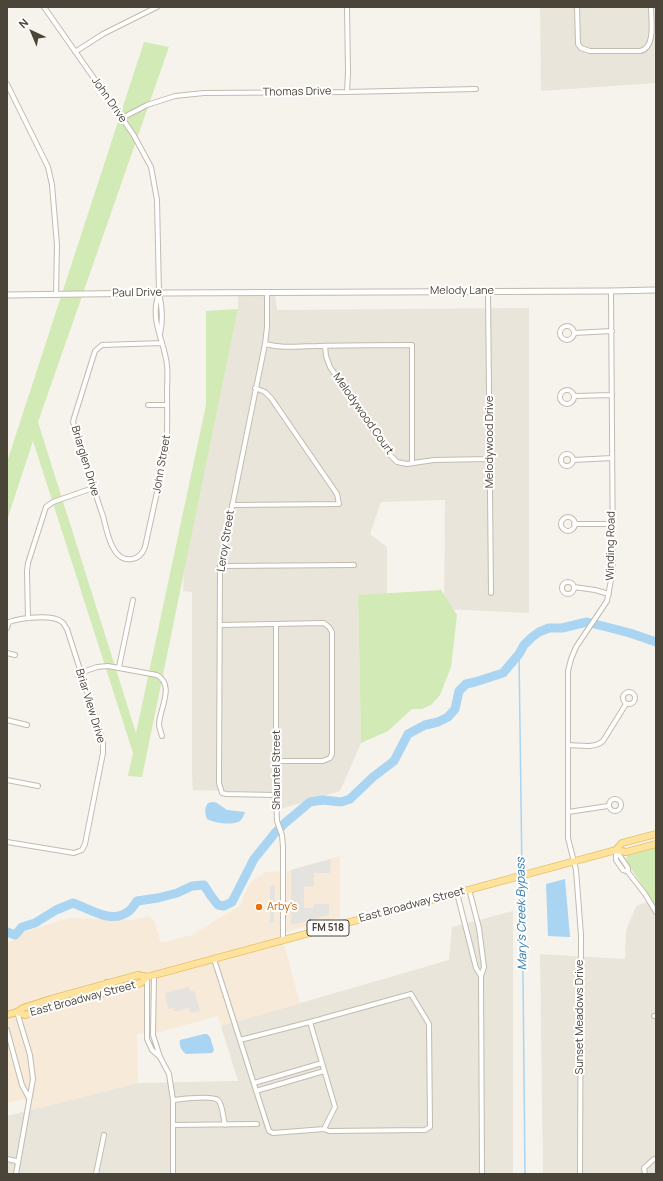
<!DOCTYPE html>
<style>
body{margin:0}
#map{position:relative;width:663px;height:1181px;overflow:hidden;background:#f6f3ec;font-family:Manrope,sans-serif}
canvas{display:block}
.frame{position:absolute;inset:0;border:8px solid #4b4439;pointer-events:none}
.north{position:absolute;left:12px;top:12px;width:40px;height:40px;-webkit-text-stroke:3px #fff;paint-order:stroke;rotate:316deg;font-size:11px;font-weight:700;line-height:16px;text-align:center;color:#4b4439}
.north::after{content:'';display:block;margin:auto;width:14px;height:18px;background:#4b4439;clip-path:polygon(50% 0,100% 100%,50% 72%,0 100%)}
</style>
<div id="map">
<canvas width="663" height="1181"></canvas>
<div class="frame"></div>
<div class="north">N</div>
</div>
<script>
const ctx = document.querySelector('canvas').getContext('2d');
ctx.lineJoin = 'round';
function fillPath(path, color) { ctx.fillStyle = color; ctx.fill(path, 'evenodd'); }
function strokePath(path, color, width, dash) { ctx.strokeStyle = color; ctx.lineWidth = width; ctx.lineCap = dash ? 'butt' : 'round'; ctx.setLineDash(dash || []); ctx.stroke(path); }
function drawText(font, color, halo, rows, align = 'center') {
  ctx.font = font + ' Manrope,sans-serif'; ctx.lineWidth = 4; ctx.setLineDash([]); ctx.textBaseline = 'middle'; ctx.strokeStyle = halo; ctx.fillStyle = color; for (const [text, x, y, turn = 0] of rows) {
    ctx.save(); ctx.translate(x, y); ctx.rotate((+turn || 0) * Math.PI / 180); ctx.textAlign = isNaN(turn) ? turn : align; if (halo) ctx.strokeText(text, 0, 0); ctx.fillText(text, 0, 0); ctx.restore();
  }
}
const residential = new Path2D(`
 M 540,7 L 656,7 L 656,83 L 541,91 Z
 M 275,295 L 277,310 L 529,308 L 529,613 L 444,609 L 445,500 L 381,502 L 370,534 L 387,547 L 387,594 L 358,596 L 361,743 L 340,791 L 284,808 L 273,808 L 270,792 L 193,790 L 192,777 L 192,592 L 183,591 L 184,571 L 238,309 L 238,296 Z
 M 653,900 L 656,906 L 656,1174 L 543,1174 L 540,954 L 625,959 L 626,931 L 636,906 Z
 M 513,911 L 513,1174 L 7,1174 L 7,1116 L 138,1083 L 238,1081 L 221,1026 L 449,960 L 452,927 Z`);
const commercial = new Path2D(`
 M 340,856 L 340,917 L 281,933 L 300,1003 L 221,1026 L 218,1016 L 156,1033 L 137,1034 L 138,1083 L 32,1110 L 23,1099 L 7,1103 L 7,942 L 14,940 L 24,932 L 69,918 L 134,920 L 148,916 L 154,920 L 161,943 L 192,935 L 241,905 L 244,894 L 251,882 L 265,872 L 287,871 Z`);
const green = new Path2D(`
 M 144,42 L 169,47 L 38,422 L 136,733 L 206,405 L 206,311 L 238,309 L 142,777 L 128,776 L 133,753 L 33,441 L 7,520 L 7,462 Z
 M 441,590 L 457,615 L 451,667 L 440,695 L 431,705 L 422,709 L 412,709 L 388,731 L 361,743 L 358,595 Z
 M 656,847 L 656,906 L 626,861 L 627,855 Z`);
const parking = new Path2D(`
 M 331,859 L 330,873 L 314,873 L 314,886 L 304,887 L 304,908 L 314,908 L 314,904 L 329,904 L 329,915 L 291,925 L 291,870 Z
 M 273,885 L 275,886 L 274,922 L 270,923 L 270,887 Z
 M 189,987 L 190,991 L 194,991 L 200,1011 L 191,1013 L 189,1008 L 178,1011 L 174,1011 L 173,1008 L 168,1009 L 165,993 Z`);
const water = new Path2D(`
 M 213,802 L 217,803 L 227,810 L 245,812 C 244,815 242,819 240,821 C 231,826 215,823 207,819 C 205,813 204,808 208,803 Z
 M 565,879 L 570,937 L 548,936 L 546,884 Z
 M 204,1034 L 207,1034 L 210,1037 L 214,1050 L 212,1053 L 186,1054 C 181,1050 179,1046 180,1040 Z`);
const stream = new Path2D(`
 M 519,654 L 522,874
 M 522,878 L 525,1174`);
const river = new Path2D(`
 M 7,932 L 15,935 L 22,927 L 35,923 L 56,910 L 73,903 C 90,909 112,925 129,911 C 132,909 135,904 137,901 L 158,898 L 177,893 L 192,886 L 204,885 L 211,896 L 218,905 L 224,906 L 232,902 L 254,859 L 275,833 L 285,823 L 310,802 L 323,800 L 341,802 L 350,799 L 373,777 L 394,761 L 408,734 L 425,725 L 438,722 L 448,717 L 455,709 L 459,691 L 466,684 L 475,682 L 503,673 L 519,654 L 524,645 L 531,638 L 539,632 L 549,628 L 562,628 L 587,622 L 630,633 L 656,642`);
const minor = new Path2D(`
 M 44,7 L 133,134 L 151,167 L 157,200 L 159,293 C 162,306 163,321 160,334
 M 347,7 L 348,72 L 347,92
 M 577,7 L 578,44 L 581,48 L 590,51 L 640,51 C 656,48 651,20 651,7
 M 75,52 L 103,34 L 157,7
 M 7,84 L 48,167 L 52,185 L 57,245 L 56,295
 M 122,118 L 147,105 L 175,96 L 204,93 L 347,92 L 476,89
 M 488,291 L 491,593
 M 267,292 L 267,327 L 265,344 L 220,566 L 219,783 L 222,793 L 226,794 L 276,795
 M 159,293 C 149,320 164,339 167,365 C 168,374 167,383 167,392 C 167,412 168,431 166,451 L 145,547 C 140,561 124,564 115,551 C 108,541 106,527 103,516 C 92,485 83,454 73,422 L 74,418 L 95,351 L 102,345 L 162,343
 M560 333a7 7 0 1 1 14 0a7 7 0 1 1-14 0Z
 M 574,333 L 612,331
 M 265,344 C 285,349 297,346 317,346 C 348,345 380,345 412,345 L 412,463
 M 325,346 L 326,356 L 330,367 L 391,456 L 397,462 L 407,464 L 434,460 L 490,459
 M560 397a7 7 0 1 1 14 0a7 7 0 1 1-14 0Z
 M 574,396 L 612,395
 M 148,405 L 167,405
 M561 460a6 6 0 1 1 12 0a6 6 0 1 1-12 0Z
 M 573,460 L 612,458
 M 232,505 L 339,504 L 337,494 L 271,398 L 265,392 L 255,388
 M561 524a7 7 0 1 1 14 0a7 7 0 1 1-14 0Z
 M 574,524 L 612,524
 M 220,566 L 354,565
 M562 588a6 6 0 1 1 12 0a6 6 0 1 1-12 0Z
 M 574,587 L 595,590 L 609,594
 M 28,618 L 27,571 L 28,563 L 46,507 L 53,502 L 93,488
 M 276,624 L 276,795 L 277,821 L 282,835 L 283,847 L 283,940
 M 221,625 L 324,623 L 329,627 L 332,632 L 332,754 L 330,758 L 323,761 L 276,761
 M 7,628 L 9,622 C 20,618 52,614 62,622 C 64,623 65,627 67,629 L 101,735 L 103,744 L 103,753 L 85,844 L 82,850 L 74,853 L 7,842
 M 7,653 L 15,655
 M 119,667 L 133,600
 M 80,673 L 97,667 L 108,666 L 157,675 C 175,685 160,708 159,724 C 159,728 161,732 162,736
 M623 698a6 6 0 1 1 12 0a6 6 0 1 1-12 0Z
 M 7,720 L 27,725
 M 568,745 C 580,745 594,749 603,741 L 626,704
 M 7,780 L 38,786
 M609 805a6 6 0 1 1 12 0a6 6 0 1 1-12 0Z
 M 568,812 L 608,806
 M 616,850 L 616,860 L 623,870 L 628,872 L 645,894 L 656,912
 M 616,850 L 628,868 L 628,872
 M 469,889 L 479,928 L 484,967 L 481,976 L 482,1174
 M 457,893 L 476,968 L 481,976
 M 214,959 L 269,1131 L 273,1133 L 324,1129 L 335,1107 L 310,1022 L 411,994 L 429,1024 L 430,1127 L 425,1130 L 329,1131 L 324,1129
 M 154,975 L 153,1035 L 160,1057 L 169,1074 L 173,1100 L 173,1174
 M 147,977 L 147,1039 L 152,1050 L 160,1057
 M 654,1016 L 656,1016
 M 7,1030 L 22,1085 L 29,1098
 M 240,1040 L 310,1022
 M 254,1083 L 322,1063
 M 256,1091 L 324,1071
 M 173,1100 C 182,1099 211,1095 218,1100 C 223,1105 223,1118 225,1125
 M 173,1125 L 257,1124
 M 7,1159 L 16,1161 L 18,1163
 M 16,1174 L 33,1079 L 30,1055 L 17,1012
 M 96,1174 L 104,1135
 M 580,1174 L 581,935 L 576,870 L 568,838 L 568,671 L 571,659 L 576,647 L 607,601 L 613,570 L 611,291
 M 645,1174 L 644,1168 L 654,1159 L 656,1159`);
const tertiary = new Path2D(`
 M 7,295 L 159,293 L 611,291 L 656,290`);
const primary = new Path2D(`
 M 616,850 L 622,843 L 656,834
 M 76,997 L 105,988 L 107,983
 M 17,1012 L 25,1015 L 141,983 L 147,977
 M 7,1015 L 17,1012 L 23,1008 L 51,999 L 138,975 L 147,977 L 616,850 L 626,852 L 656,844`);
const markers = [
 [259,907,4,"#e8710a"]
];
const shields = [
 [328,928,42]
];
const shieldNames = [
 ["FM 518",328,928]
];
const streetNames = [
 ["Thomas Drive",297,92,-1],
 ["John Drive",109,100,55],
 ["Melody Lane",462,291],
 ["Paul Drive",137,293,-1],
 ["Melodywood Court",363,414,55],
 ["Melodywood Drive",490,442,-90],
 ["Briarglen Drive",85,461,73],
 ["John Street",162,464,-80],
 ["Leroy Street",226,541,-81],
 ["Winding Road",611,546,-89],
 ["Briar View Drive",90,706,73],
 ["Shauntel Street",277,770,-90],
 ["East Broadway Street",412,905,-15],
 ["East Broadway Street",83,999,-15],
 ["Sunset Meadows Drive",580,1017,-90]
];
const foodNames = [
 ["Arby's",267,907]
];
const waterNames = [
 ["Mary's Creek Bypass",522,914,-91]
];
fillPath(residential, '#eae5da');
fillPath(commercial, '#f7ead8');
fillPath(green, '#d2eab5');
fillPath(parking, '#e5e3e0');
fillPath(water, '#a9d4f2');
strokePath(stream, '#a9d4f2', 1.5);
strokePath(river, '#a9d4f2', 9);
strokePath(minor, '#c2bbae', 6);
strokePath(tertiary, '#c2bbae', 7);
strokePath(primary, '#e6c16a', 8);
strokePath(minor, '#fff', 4);
strokePath(tertiary, '#fff', 5);
strokePath(primary, '#ffe39c', 6);
for (const [x, y, r, color] of markers) { const dot = new Path2D(); dot.arc(x, y, r, 0, 2 * Math.PI); ctx.fillStyle = color; ctx.fill(dot); strokePath(dot, '#fff', 1.5); }
for (const [x, y, w] of shields) { const box = new Path2D(); box.roundRect(x - w / 2, y - 8, w, 16, 3); ctx.fillStyle = '#fff'; ctx.fill(box); strokePath(box, '#4b4439', 1); }
drawText('bold 10px', '#4b4439', null, shieldNames);
drawText('11px', '#4b4439', '#fff', streetNames);
drawText('11px', '#c56008', '#fff', foodNames, 'left');
drawText('italic 12px', '#2e7ab2', '#fff', waterNames);
</script>
